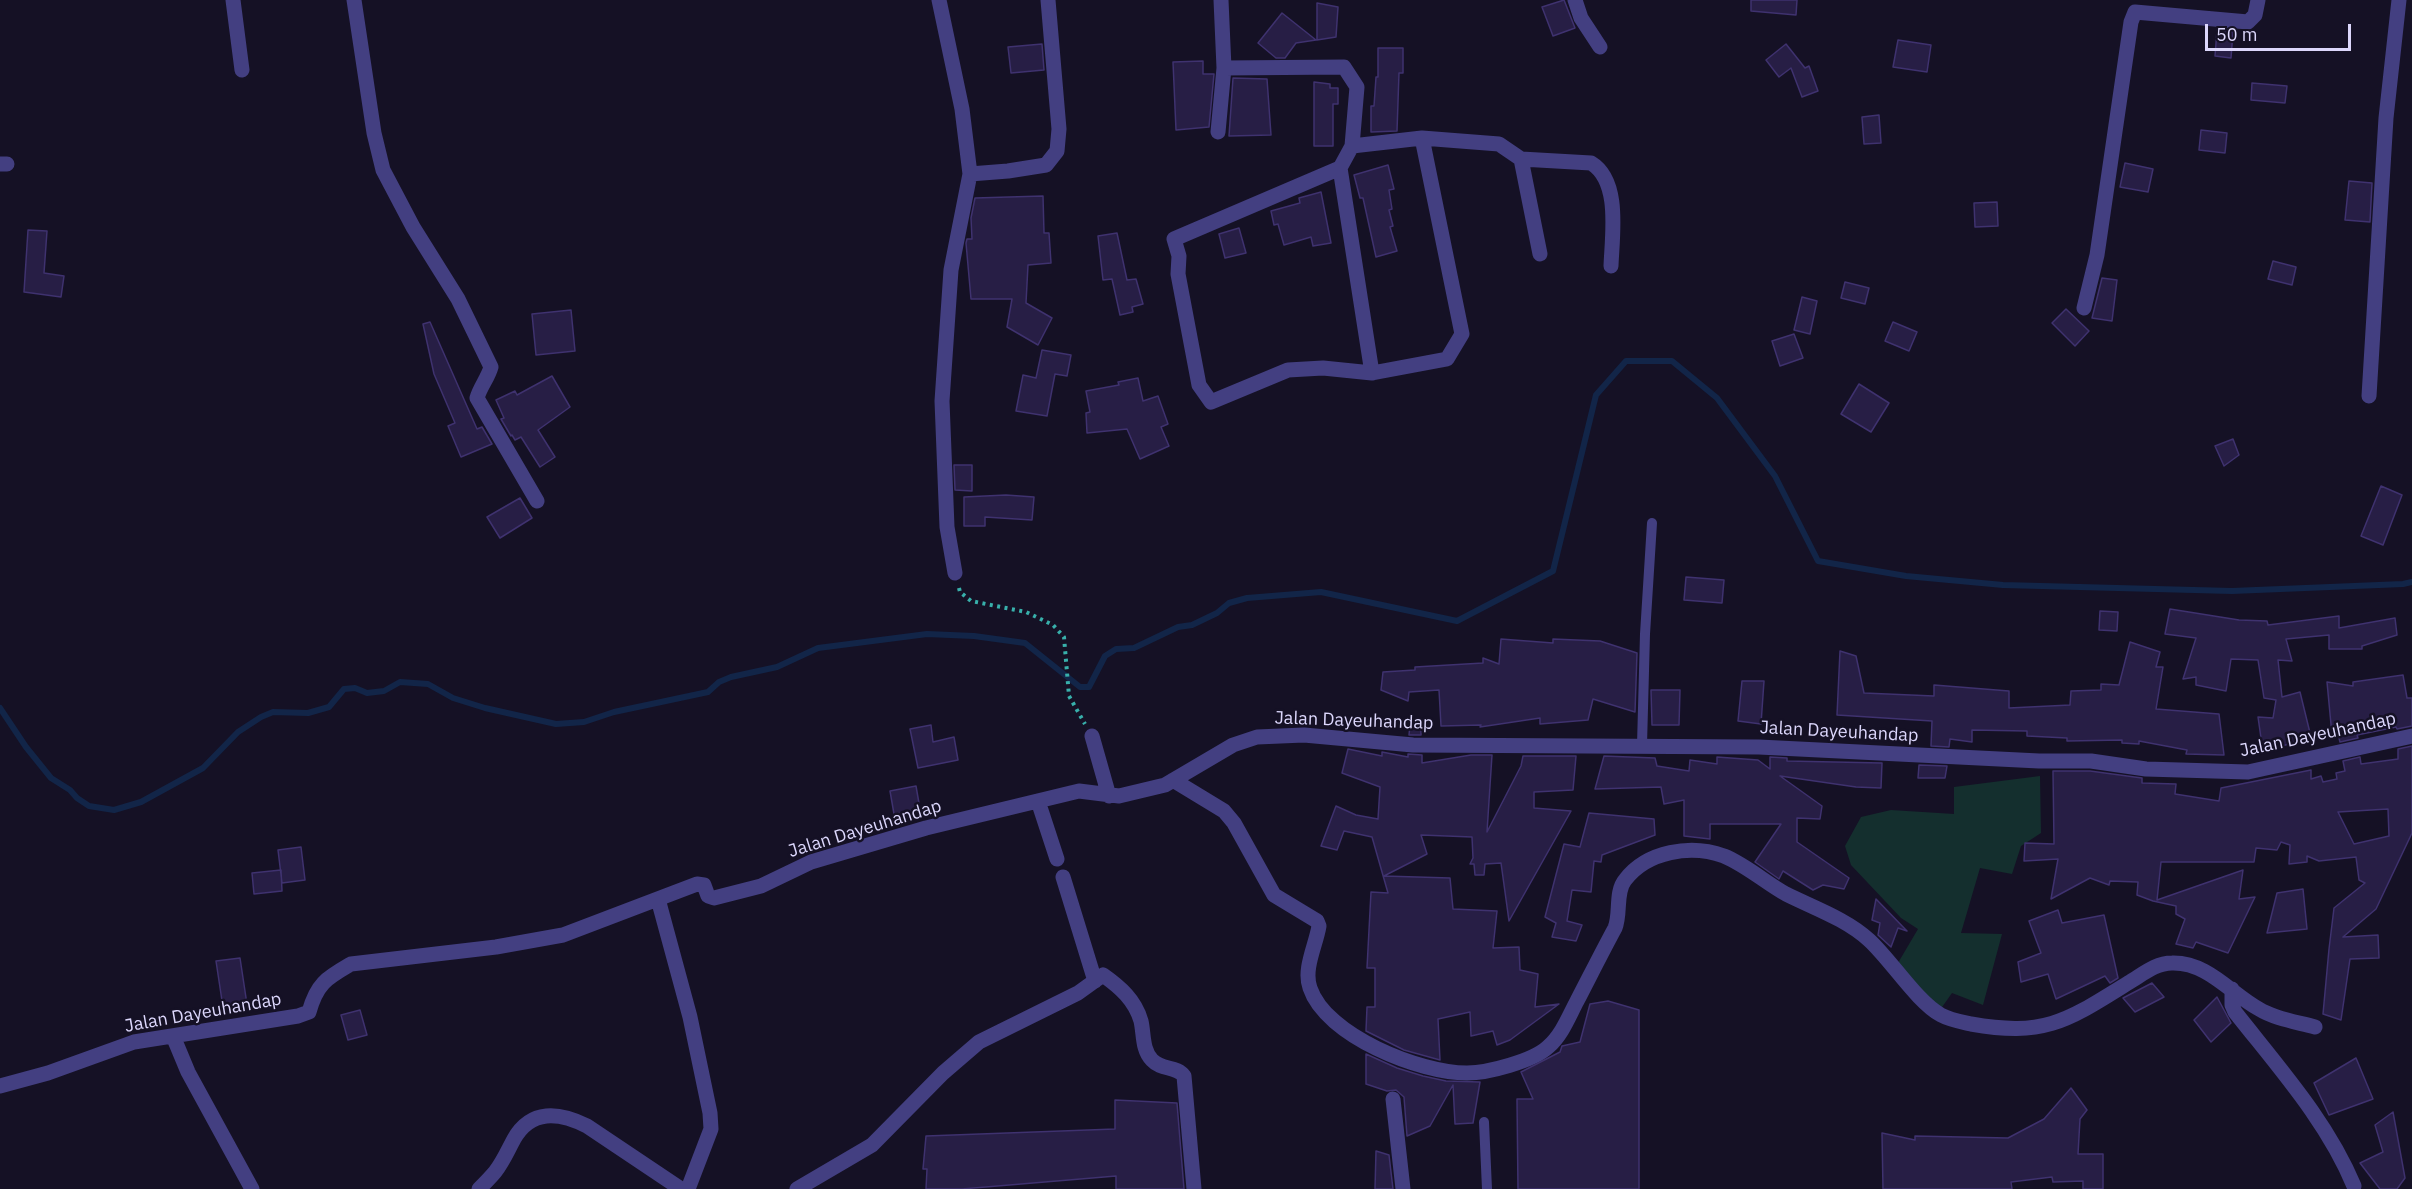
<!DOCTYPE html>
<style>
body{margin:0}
#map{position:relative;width:2412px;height:1189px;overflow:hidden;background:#151125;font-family:"IBM Plex Sans",sans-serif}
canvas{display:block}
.scale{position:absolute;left:2205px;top:24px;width:146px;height:27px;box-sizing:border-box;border:3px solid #dcd7fc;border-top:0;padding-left:8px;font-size:18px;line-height:21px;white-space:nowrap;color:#dcd7fc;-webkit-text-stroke:4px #151125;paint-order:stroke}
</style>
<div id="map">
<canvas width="2412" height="1189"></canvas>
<div class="scale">50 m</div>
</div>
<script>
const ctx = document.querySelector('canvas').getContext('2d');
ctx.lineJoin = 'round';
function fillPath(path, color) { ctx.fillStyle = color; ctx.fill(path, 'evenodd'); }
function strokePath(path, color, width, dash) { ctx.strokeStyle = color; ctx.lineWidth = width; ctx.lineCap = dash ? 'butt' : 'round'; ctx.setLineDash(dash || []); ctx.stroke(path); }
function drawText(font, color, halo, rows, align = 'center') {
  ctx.font = font + ' "IBM Plex Sans",sans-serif'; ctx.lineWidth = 5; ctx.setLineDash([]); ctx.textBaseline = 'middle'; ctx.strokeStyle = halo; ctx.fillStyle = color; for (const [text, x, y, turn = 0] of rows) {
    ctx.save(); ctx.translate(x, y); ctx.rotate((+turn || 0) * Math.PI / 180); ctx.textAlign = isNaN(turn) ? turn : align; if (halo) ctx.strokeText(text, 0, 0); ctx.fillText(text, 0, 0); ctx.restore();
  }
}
const green = new Path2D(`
 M 2040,776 L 2041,833 L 2021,846 L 2012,874 L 1980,868 L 1961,933 L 2002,934 L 1983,1005 L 1952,993 L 1940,1010 L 1895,968 L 1918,929 L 1901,918 L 1851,865 L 1845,846 L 1861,817 L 1891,810 L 1954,814 L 1954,787 Z`);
const stream = new Path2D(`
 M 0,708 L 26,747 L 51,778 L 70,790 L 77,798 L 89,806 L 114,810 L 141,802 L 203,768 L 238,732 L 261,717 L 273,712 L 308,713 L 329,707 L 344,689 L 355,688 L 367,693 L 384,691 L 400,682 L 428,684 L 453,698 L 485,708 L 556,724 L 584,722 L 614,712 L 708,692 L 719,682 L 731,677 L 777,667 L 818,648 L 927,634 L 974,636 L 1025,643 L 1080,687 L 1089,687 L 1105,656 L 1116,649 L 1134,648 L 1178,627 L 1192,625 L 1217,613 L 1229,603 L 1247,598 L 1321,592 L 1457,621 L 1553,571 L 1596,395 L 1626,361 L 1672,361 L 1717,398 L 1775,476 L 1818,561 L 1906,576 L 2003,585 L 2232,591 L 2403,584 L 2412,582`);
const building = new Path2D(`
 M 1564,0 L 1575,28 L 1553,36 L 1542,7 Z
 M 1751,0 L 1797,0 L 1796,15 L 1751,11 Z
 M 1317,3 L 1338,7 L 1336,37 L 1317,40 Z
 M 1282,13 L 1316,40 L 1296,43 L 1285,58 L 1276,58 L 1258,43 Z
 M 2217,30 L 2233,32 L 2231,58 L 2215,56 Z
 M 1898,40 L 1931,45 L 1927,72 L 1893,67 Z
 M 1042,44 L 1044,70 L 1011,73 L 1008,47 Z
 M 1786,44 L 1805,68 L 1809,66 L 1818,91 L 1802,97 L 1791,68 L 1779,77 L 1766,60 Z
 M 1378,48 L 1403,48 L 1403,73 L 1399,73 L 1397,131 L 1371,132 L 1371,106 L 1374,106 L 1376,77 L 1378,77 Z
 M 1203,61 L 1203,74 L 1214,74 L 1209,127 L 1176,130 L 1173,62 Z
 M 1233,78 L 1267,79 L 1271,135 L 1229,136 Z
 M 1314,82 L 1330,84 L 1330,88 L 1338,88 L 1338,104 L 1333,104 L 1333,146 L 1314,146 Z
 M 2252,83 L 2287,86 L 2285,103 L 2251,100 Z
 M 1879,115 L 1881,143 L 1864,144 L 1862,117 Z
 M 2201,130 L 2227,133 L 2225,153 L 2199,150 Z
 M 2125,163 L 2153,169 L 2148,192 L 2120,187 Z
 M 1388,165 L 1394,189 L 1389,190 L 1392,209 L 1389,210 L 1393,226 L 1390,227 L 1397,251 L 1376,257 L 1363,198 L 1360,198 L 1354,175 Z
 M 2349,181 L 2372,183 L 2370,222 L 2345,220 Z
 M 1321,192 L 1331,243 L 1313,246 L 1311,237 L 1284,245 L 1278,224 L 1274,225 L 1271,211 L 1300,203 L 1299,198 Z
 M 1043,196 L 1044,233 L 1049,233 L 1051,263 L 1028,265 L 1026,303 L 1052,318 L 1038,345 L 1007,327 L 1012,299 L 971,299 L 966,243 L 967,239 L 972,239 L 971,218 L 975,198 Z
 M 1997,202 L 1998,226 L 1975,227 L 1974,203 Z
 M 1239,228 L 1246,253 L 1225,258 L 1219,234 Z
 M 28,230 L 47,231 L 44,273 L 64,276 L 61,297 L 24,292 Z
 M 1117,233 L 1127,280 L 1136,279 L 1143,304 L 1132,307 L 1133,312 L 1120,315 L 1112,279 L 1103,280 L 1098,236 Z
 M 2273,261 L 2296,267 L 2292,285 L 2268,279 Z
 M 2102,278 L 2117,280 L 2112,321 L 2092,318 Z
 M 1845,282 L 1869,288 L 1865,304 L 1841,298 Z
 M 1802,297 L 1817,301 L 1810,334 L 1794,330 Z
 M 2066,309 L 2089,331 L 2075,346 L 2052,323 Z
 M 571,310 L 575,351 L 536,355 L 532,314 Z
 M 430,322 L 477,429 L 482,427 L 492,444 L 461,457 L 448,426 L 455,423 L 434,374 L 423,324 Z
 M 1893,322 L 1917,332 L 1909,351 L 1885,341 Z
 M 1794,334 L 1803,358 L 1780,366 L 1772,341 Z
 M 1042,350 L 1071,355 L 1067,376 L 1055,374 L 1047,416 L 1016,411 L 1023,375 L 1036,378 Z
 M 552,376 L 570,407 L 538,430 L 555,457 L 540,467 L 521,437 L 515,440 L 512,435 L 511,436 L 501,419 L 504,418 L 496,400 L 515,391 L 517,395 Z
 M 1138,378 L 1143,401 L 1158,396 L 1168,424 L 1161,427 L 1169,446 L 1140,459 L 1127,429 L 1087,433 L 1086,413 L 1090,412 L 1086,391 L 1119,385 L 1118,382 Z
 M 1859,384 L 1889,403 L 1871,432 L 1841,414 Z
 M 2233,439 L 2239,455 L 2224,466 L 2215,446 Z
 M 954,465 L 972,465 L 972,491 L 955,490 Z
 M 2381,486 L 2402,495 L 2383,545 L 2361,536 Z
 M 1006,495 L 1034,497 L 1032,520 L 985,517 L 985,526 L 964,526 L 964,497 Z
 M 520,498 L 532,518 L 500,538 L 487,517 Z
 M 1686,577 L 1724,580 L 1722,603 L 1684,600 Z
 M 2170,609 L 2239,620 L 2267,621 L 2268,625 L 2339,616 L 2339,628 L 2395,618 L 2397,635 L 2362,646 L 2362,649 L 2329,649 L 2329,635 L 2286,639 L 2292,661 L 2278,660 L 2282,697 L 2300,692 L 2311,737 L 2263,752 L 2258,717 L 2273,718 L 2276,700 L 2264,698 L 2258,660 L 2231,659 L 2226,691 L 2196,685 L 2196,677 L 2183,679 L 2196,638 L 2165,634 Z
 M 2100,611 L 2118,612 L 2117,631 L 2099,630 Z
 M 1501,639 L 1553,643 L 1553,639 L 1600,641 L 1637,653 L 1635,712 L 1593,699 L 1588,720 L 1540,724 L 1540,718 L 1480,727 L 1481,725 L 1441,726 L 1439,690 L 1409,692 L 1408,701 L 1381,690 L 1383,672 L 1415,670 L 1415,667 L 1483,663 L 1483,658 L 1499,664 Z
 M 2130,642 L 2160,652 L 2156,667 L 2163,667 L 2156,709 L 2219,714 L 2224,755 L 2186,754 L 2187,750 L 2139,741 L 2139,744 L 2122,743 L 2122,740 L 2067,741 L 2067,738 L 2027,736 L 2027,731 L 1972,730 L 1972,742 L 1950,739 L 1949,747 L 1931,746 L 1932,721 L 1837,715 L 1840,651 L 1856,656 L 1864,693 L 1934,696 L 1934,685 L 2009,691 L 2009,708 L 2070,705 L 2071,691 L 2101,690 L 2101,684 L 2119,685 Z
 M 2403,675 L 2407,698 L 2412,698 L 2412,726 L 2397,729 L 2396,727 L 2357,735 L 2358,738 L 2340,742 L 2338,734 L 2332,735 L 2327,682 L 2353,686 L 2353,682 Z
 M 1742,681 L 1764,681 L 1761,724 L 1738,721 Z
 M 1651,690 L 1680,690 L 1679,725 L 1652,725 Z
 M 931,725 L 933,742 L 954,737 L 958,760 L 918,768 L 910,729 Z
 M 1410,725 L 1421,725 L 1421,735 L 1409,735 Z
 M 2412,746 L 2412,833 L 2376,909 L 2343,937 L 2378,935 L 2379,958 L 2350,959 L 2341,1020 L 2323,1014 L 2329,949 L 2334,908 L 2365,883 L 2359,880 L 2356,857 L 2319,861 L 2307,856 L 2307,862 L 2289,864 L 2290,845 L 2281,842 L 2277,850 L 2256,848 L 2254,862 L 2161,862 L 2157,900 L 2243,870 L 2239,899 L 2255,897 L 2228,953 L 2196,942 L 2193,948 L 2176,944 L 2185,919 L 2176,914 L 2176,906 L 2153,901 L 2137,895 L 2138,882 L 2110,881 L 2109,885 L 2090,878 L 2051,899 L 2058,859 L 2024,861 L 2025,843 L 2054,844 L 2053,771 L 2090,771 L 2142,778 L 2142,783 L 2176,784 L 2175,794 L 2219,801 L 2221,788 L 2311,770 L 2311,779 L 2321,776 L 2323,782 L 2337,779 L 2336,773 L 2345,771 L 2343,761 L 2360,757 L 2361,764 L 2398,759 L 2398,749 ZM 2388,809 L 2389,836 L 2354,844 L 2338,812 Z
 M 1348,749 L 1382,756 L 1382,752 L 1408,757 L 1408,754 L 1422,755 L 1422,763 L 1471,755 L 1492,755 L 1487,832 L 1521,766 L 1523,756 L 1576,756 L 1573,790 L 1534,792 L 1534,808 L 1571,811 L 1509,921 L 1501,863 L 1485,864 L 1484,875 L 1475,875 L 1474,864 L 1470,864 L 1473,858 L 1472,837 L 1421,835 L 1427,854 L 1384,876 L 1450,878 L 1453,909 L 1497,911 L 1493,948 L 1519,947 L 1520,970 L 1538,974 L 1535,1007 L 1559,1004 L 1510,1040 L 1497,1045 L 1493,1031 L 1471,1036 L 1470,1012 L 1438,1019 L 1440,1060 L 1404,1050 L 1366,1031 L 1367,1007 L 1375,1007 L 1375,968 L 1367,968 L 1371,892 L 1388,893 L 1372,837 L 1344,831 L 1337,850 L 1321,846 L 1336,806 L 1356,815 L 1378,819 L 1380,787 L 1342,773 Z
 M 1604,756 L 1655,758 L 1657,766 L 1689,771 L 1690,760 L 1717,764 L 1717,757 L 1758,760 L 1770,769 L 1770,757 L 1787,758 L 1787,761 L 1882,763 L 1881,788 L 1856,787 L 1780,776 L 1822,806 L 1820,819 L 1797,818 L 1797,842 L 1849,878 L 1844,889 L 1823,885 L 1813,890 L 1783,871 L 1779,879 L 1755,862 L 1781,824 L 1710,824 L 1710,839 L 1684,836 L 1684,800 L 1664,804 L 1661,787 L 1595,789 Z
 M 1919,765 L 1947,766 L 1945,778 L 1918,778 Z
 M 916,786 L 920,809 L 894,814 L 890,791 Z
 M 1589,813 L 1654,819 L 1655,835 L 1602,855 L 1601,862 L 1594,861 L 1591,892 L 1572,890 L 1567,921 L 1582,925 L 1576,941 L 1552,937 L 1556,923 L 1545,917 L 1564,844 L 1580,847 Z
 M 301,847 L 305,880 L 282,883 L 278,850 Z
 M 281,870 L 282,891 L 254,894 L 252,873 Z
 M 2303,889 L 2307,929 L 2267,933 L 2277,893 Z
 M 1876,899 L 1907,931 L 1898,928 L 1891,947 L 1878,935 L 1880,923 L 1872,920 Z
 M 2058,910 L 2062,923 L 2104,915 L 2118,978 L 2110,983 L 2105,976 L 2056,999 L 2048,974 L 2021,982 L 2018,962 L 2041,953 L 2029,921 Z
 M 240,958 L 248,1011 L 224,1014 L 216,961 Z
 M 2152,983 L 2164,997 L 2135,1012 L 2123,998 Z
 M 2217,997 L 2231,1023 L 2211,1042 L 2194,1020 Z
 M 1608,1001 L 1639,1010 L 1639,1189 L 1518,1189 L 1517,1099 L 1533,1099 L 1521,1072 L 1560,1052 L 1562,1046 L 1580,1042 L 1590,1004 Z
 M 360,1010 L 367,1035 L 348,1040 L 341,1015 Z
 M 1366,1054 L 1397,1068 L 1423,1076 L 1446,1081 L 1480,1082 L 1473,1123 L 1455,1124 L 1453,1085 L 1430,1126 L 1407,1136 L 1404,1097 L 1396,1090 L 1387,1091 L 1366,1084 Z
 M 2356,1058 L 2373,1099 L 2329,1115 L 2314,1083 Z
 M 2071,1088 L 2087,1110 L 2080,1119 L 2078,1154 L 2103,1154 L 2103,1189 L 2083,1189 L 2083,1181 L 2053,1182 L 2052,1177 L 2011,1182 L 2012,1189 L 1883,1189 L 1882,1133 L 1915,1140 L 1915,1136 L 2008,1138 L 2044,1119 Z
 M 1115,1100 L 1177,1103 L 1184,1189 L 1116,1189 L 1116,1176 L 962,1189 L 926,1189 L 927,1169 L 923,1169 L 926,1136 L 1115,1129 Z
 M 2393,1112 L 2405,1178 L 2397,1189 L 2380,1189 L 2360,1163 L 2383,1152 L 2375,1125 Z
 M 1376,1151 L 1389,1155 L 1393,1189 L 1375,1189 Z`);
const path = new Path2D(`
 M 959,588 L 960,592 L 971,601 L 1026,612 L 1053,625 L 1064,637 L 1069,696 L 1085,724`);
const lane = new Path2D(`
 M 1642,745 L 1645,634 L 1652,523
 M 1484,1122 L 1487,1189`);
const street = new Path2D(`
 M 233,0 L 242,70
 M 354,0 L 374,133 L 383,170 L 413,227 L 458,299 L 491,367 C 488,378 480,387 477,398 L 537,501
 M 939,0 L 962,109 L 970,174 L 951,270 L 942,401 L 947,527 L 955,573
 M 1575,0 L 1581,18 L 1600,47
 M 1224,68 L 1344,67 L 1357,87 L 1352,146 L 1340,168 L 1372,373
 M 1218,132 L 1224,68 L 1221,0
 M 1352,146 L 1422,138 L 1499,144 L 1521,159 L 1591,163 C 1621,181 1612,236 1611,266
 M 1521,159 L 1540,254
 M 0,164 L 7,164
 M 1340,168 L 1174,239 L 1179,256 L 1178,274 L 1199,385 L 1211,402 L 1288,370 L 1323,368 L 1372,373 L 1447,359 L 1462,334 L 1422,138
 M 970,174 L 1008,171 L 1046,165 L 1057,151 L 1059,129 L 1048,0
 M 2084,308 L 2097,255 L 2131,22 L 2135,12 L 2248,22 L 2255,15 L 2258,0
 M 2369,396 L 2386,118 L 2399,0
 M 1092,736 L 1109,796
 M 1173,780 L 1224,811 L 1234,823 L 1274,895 L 1317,921 L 1319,926 C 1316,945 1303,969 1310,988 C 1326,1036 1420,1073 1467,1073 C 1488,1073 1533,1061 1548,1047 C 1562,1035 1569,1016 1577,1001 C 1590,976 1602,952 1615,928 C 1621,914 1615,892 1625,880 C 1647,851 1691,844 1724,856 C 1746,865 1766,883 1786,894 C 1814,908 1846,919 1869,940 C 1891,960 1917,1002 1941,1015 C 1950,1020 1962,1022 1971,1024 C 2045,1037 2067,1021 2128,983 C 2142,975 2155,963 2172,963 C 2208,962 2231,994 2259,1009 C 2275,1019 2297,1022 2315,1027
 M 1038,801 L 1057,859
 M 1063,877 L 1095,981
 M 658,899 L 690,1017 L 710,1113 L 711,1129 L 688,1189
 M 2232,989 L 2232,1005 L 2235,1012 C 2279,1068 2327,1121 2354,1186
 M 173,1036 L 188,1072 L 252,1189
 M 0,1086 L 48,1073 L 134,1042 L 298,1016 L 309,1012 C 317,983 327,978 351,964 L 496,947 L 563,935 L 697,884 L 704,885 L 708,896 L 714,898 L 761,886 L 811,862 L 926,828 L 1079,791 L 1119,796 L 1165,785 L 1233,745 L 1257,737 L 1304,735 L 1413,745 L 1759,747 L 2039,761 L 2091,761 L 2146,769 L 2248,772 L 2412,736
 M 1393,1099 L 1403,1189
 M 479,1189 C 484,1184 490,1178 495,1172 C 503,1162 508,1150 514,1139 C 531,1109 559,1112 587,1126 L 681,1189
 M 797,1189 L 872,1145 L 943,1073 L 979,1042 L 1078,993 L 1103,975 C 1120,987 1135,1000 1141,1021 C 1144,1034 1142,1050 1152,1060 C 1161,1070 1177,1066 1184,1076 L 1194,1189`);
const streetNames = [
 ["Jalan Dayeuhandap",1354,721,2],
 ["Jalan Dayeuhandap",1839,732,3],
 ["Jalan Dayeuhandap",2318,735,-12],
 ["Jalan Dayeuhandap",865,829,-17],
 ["Jalan Dayeuhandap",203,1013,-10]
];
fillPath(green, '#142f2e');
strokePath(stream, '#122548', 6);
fillPath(building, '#271e45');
strokePath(building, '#3f326f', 1.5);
strokePath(path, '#38b0ab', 4, [3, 4.5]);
strokePath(lane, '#433f81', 10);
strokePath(street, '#433f81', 15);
drawText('18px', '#dcd7fc', '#151125', streetNames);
</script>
